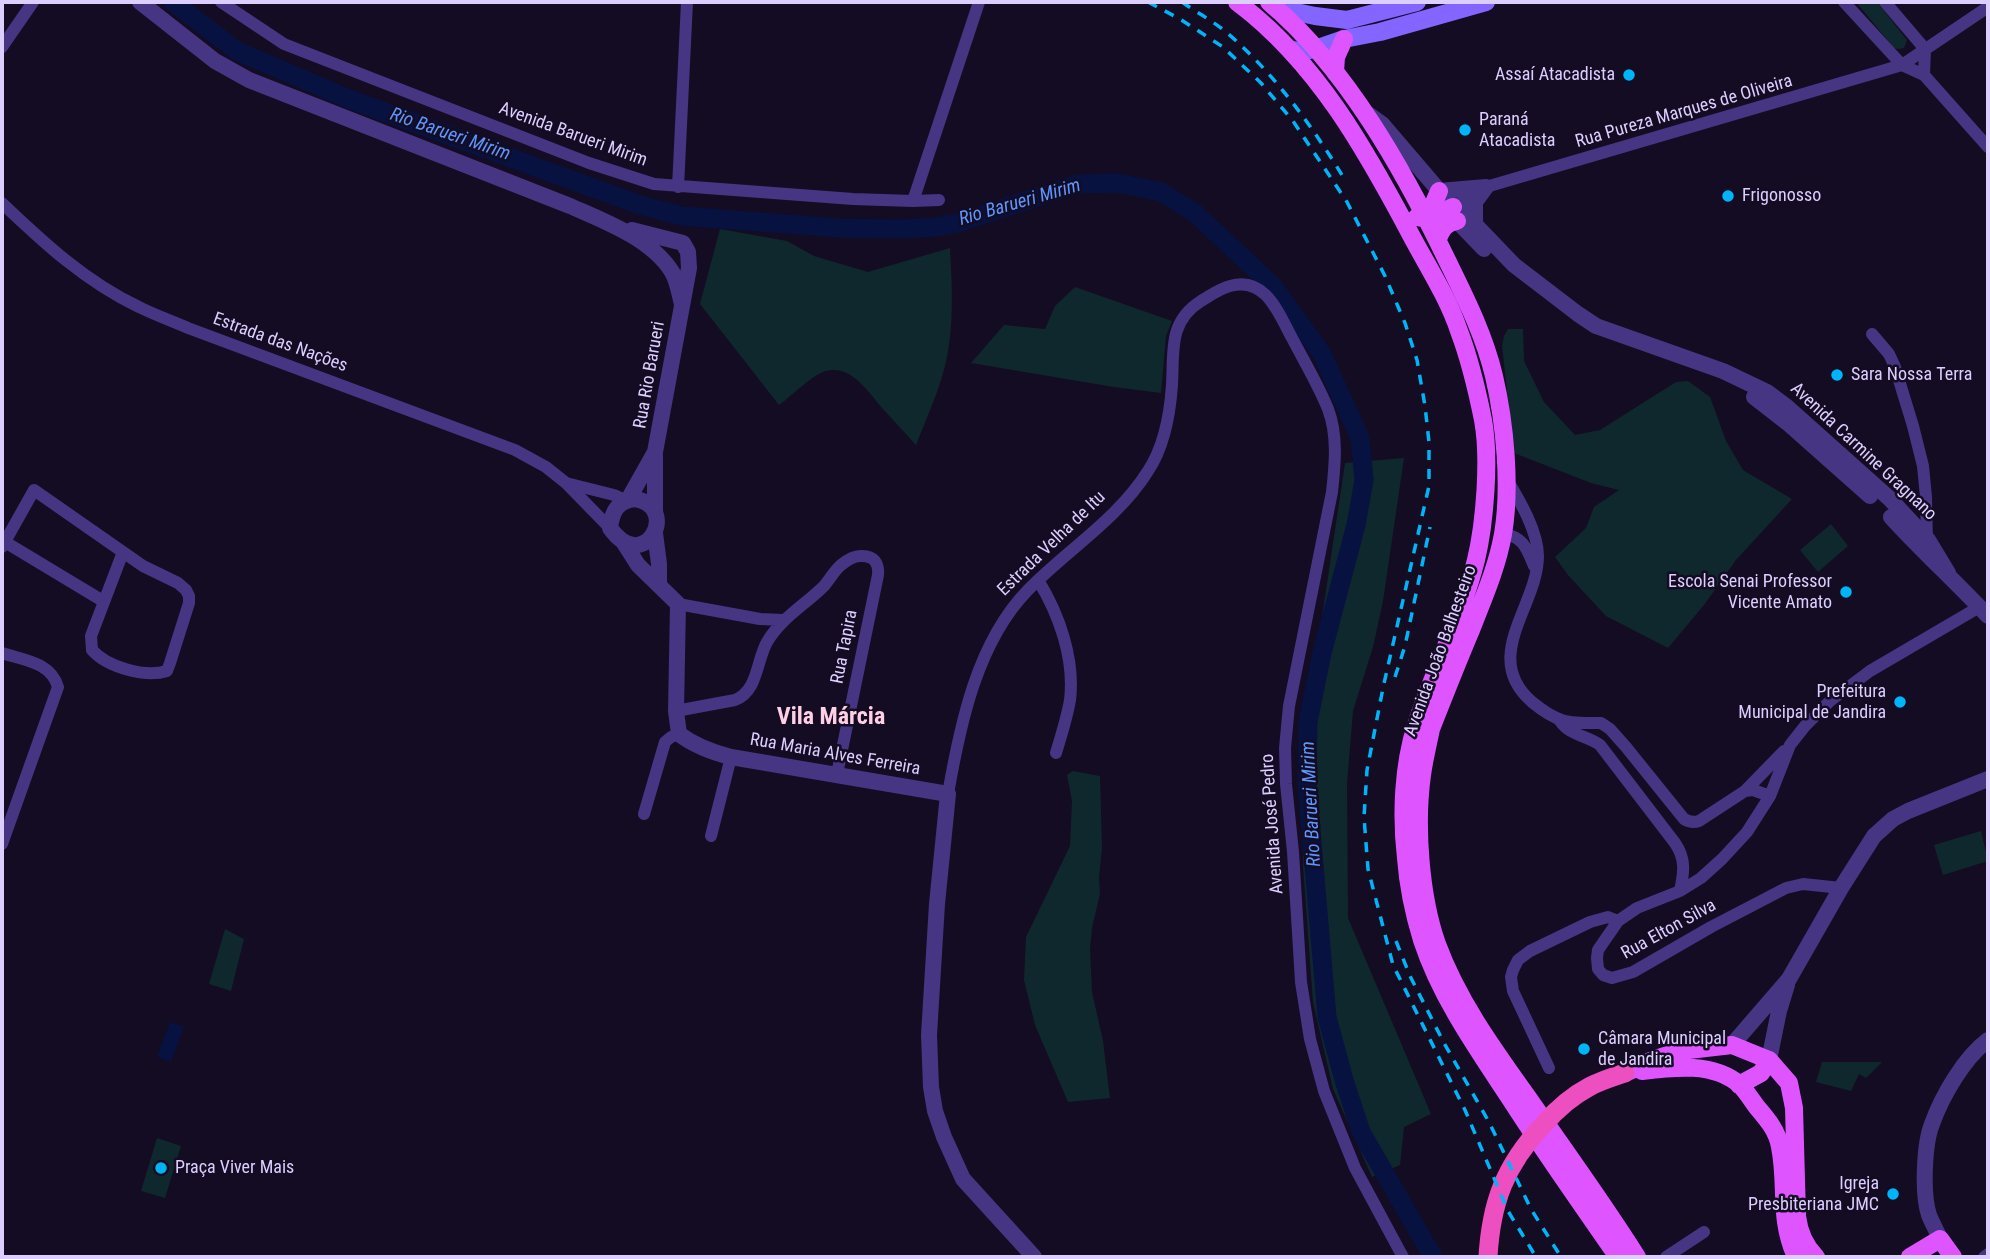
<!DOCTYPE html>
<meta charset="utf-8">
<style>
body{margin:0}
#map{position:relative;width:1990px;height:1259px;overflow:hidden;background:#140c22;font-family:"Roboto Condensed",sans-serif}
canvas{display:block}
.frame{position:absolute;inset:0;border:4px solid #dcceff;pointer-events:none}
</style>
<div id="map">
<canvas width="1990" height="1259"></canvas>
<div class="frame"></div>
</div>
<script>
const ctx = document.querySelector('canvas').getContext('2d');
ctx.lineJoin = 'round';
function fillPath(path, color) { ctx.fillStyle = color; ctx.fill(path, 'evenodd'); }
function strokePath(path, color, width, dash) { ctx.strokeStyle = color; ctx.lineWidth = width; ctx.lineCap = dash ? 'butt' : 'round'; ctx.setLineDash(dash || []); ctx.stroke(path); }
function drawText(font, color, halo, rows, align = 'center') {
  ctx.font = font + ' "Roboto Condensed",sans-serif'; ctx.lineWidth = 5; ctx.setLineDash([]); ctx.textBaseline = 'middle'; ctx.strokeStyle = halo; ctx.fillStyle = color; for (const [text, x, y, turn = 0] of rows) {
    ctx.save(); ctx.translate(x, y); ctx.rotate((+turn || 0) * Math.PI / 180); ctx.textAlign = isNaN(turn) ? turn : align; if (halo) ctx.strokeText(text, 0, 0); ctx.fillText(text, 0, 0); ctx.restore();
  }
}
const green = new Path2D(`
 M 1856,2 L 1877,2 L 1907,40 L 1904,48 L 1898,49 L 1894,48 Z
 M 720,229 L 787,241 L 814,256 L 868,272 L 950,248 C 952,284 954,322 947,357 C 941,387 927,417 916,445 C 905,433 894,421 883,409 C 868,392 850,362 823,372 C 807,379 793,395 779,405 L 700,304 Z
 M 1075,287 L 1172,321 L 1166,336 L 1161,393 L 1114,387 L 971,363 L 1004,325 L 1045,329 L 1055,306 Z
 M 1508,329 L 1523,329 L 1524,361 L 1544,402 L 1575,435 L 1600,430 L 1676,382 L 1688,381 L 1710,397 L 1726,441 L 1743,470 L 1792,499 L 1736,560 L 1704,605 L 1668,648 L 1606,616 L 1568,575 L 1555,557 L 1586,528 L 1594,507 L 1619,490 L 1591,483 L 1514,453 L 1502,346 L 1504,336 Z
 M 1404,458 L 1383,601 L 1373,647 L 1353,711 L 1347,784 L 1348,918 L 1431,1114 L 1404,1127 L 1400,1165 L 1372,1177 L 1333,1089 L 1313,1002 L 1303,866 L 1303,744 L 1345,463 Z
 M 1831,524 L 1848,546 L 1818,572 L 1800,550 Z
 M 1073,771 L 1100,776 L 1102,847 L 1099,877 L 1100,894 L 1092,928 L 1090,949 L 1092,992 L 1103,1041 L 1110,1098 L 1068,1102 L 1035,1025 L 1024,980 L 1026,937 L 1070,846 L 1072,801 L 1067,775 Z
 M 1981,831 L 1988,861 L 1943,875 L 1934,845 Z
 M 225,929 L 244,939 L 231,991 L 209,984 Z
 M 1822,1062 L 1882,1062 L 1866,1078 L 1859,1074 L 1851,1091 L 1816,1082 Z
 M 157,1138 L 181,1146 L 165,1198 L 141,1191 Z`);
const water = new Path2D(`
 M 170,1022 L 184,1027 L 171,1062 L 157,1057 Z`);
const river = new Path2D(`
 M 173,2 L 237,51 L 349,99 L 640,205 L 682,216 L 839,228 L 903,229 L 937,227 L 957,223 L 1078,184 L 1118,183 L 1161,192 L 1195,213 L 1273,286 L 1322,354 L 1360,438 L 1364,480 L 1356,525 L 1322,653 L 1308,722 L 1307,784 L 1327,1017 L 1344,1080 L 1361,1132 L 1433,1257`);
const minor = new Path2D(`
 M 221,2 L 284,44 L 589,163 L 654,184 L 853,199 L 913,201 L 939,200
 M 1844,2 L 1902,65 L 1924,75 L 1988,147
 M 1885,2 L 1925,49 L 1924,75
 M 2,47 L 33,2
 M 678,187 L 687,2
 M 913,201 L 979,2
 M 2,203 C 44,243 86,282 139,307 C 155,315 172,321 188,328 L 515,450 L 546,467 L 566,483 L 610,528
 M 1453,207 L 1486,187 L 1902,65 L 1988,7
 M 1872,334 L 1889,354 L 1895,367 L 1913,426 L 1923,466 L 1926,497 L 1927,543
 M 1508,481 C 1520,501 1538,532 1538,556 C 1538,606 1480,657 1532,702 C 1559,724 1568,723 1601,723 L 1610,729 L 1626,747 L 1684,819 C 1689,822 1693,823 1699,821 L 1745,791 L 1753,790 L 1770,796
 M 566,483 L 614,495 L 625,500
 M 1503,533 C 1524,538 1526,547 1534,566
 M 5,542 L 103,601
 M 2,547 L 34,490 L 143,566 L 178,583 L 186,590 L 189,596 L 189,603 L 170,663 L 167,671 C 145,678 107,667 92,650 L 91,636 L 123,552
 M 1038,580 C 1059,614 1075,659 1070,700 C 1067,718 1061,736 1056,753
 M 678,604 L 760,619 L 783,620
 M 2,653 C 23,660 51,662 58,687 L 2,844
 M 676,711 L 735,700 C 758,691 756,662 767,642 C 781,618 805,605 824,586 C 830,579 834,571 841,565 C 846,561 854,556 860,556 C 874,555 879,563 878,575 L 837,774
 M 1560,721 C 1570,736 1587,735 1600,745 L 1675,843 C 1686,859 1684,872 1680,891
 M 1745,791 L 1784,751
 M 948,794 C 960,725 977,642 1028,590 C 1067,550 1118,519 1148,471 C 1164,447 1170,414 1172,385 C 1174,351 1168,322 1201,301 C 1211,295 1219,289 1230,286 C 1265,276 1278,312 1292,338 C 1304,361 1318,384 1328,409 C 1338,435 1335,465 1332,492 L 1289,706 L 1285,748 L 1286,784 L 1293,852 L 1301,982 L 1310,1039 L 1324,1091 L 1355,1168 L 1403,1257
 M 644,814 L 665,742 L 671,737 L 679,734
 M 711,836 L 731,757
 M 1841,888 L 1803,884 L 1786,888 L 1711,927 L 1633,972 L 1612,978 L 1603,975 L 1598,969 L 1597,958 L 1598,950 L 1618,921 L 1637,908 L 1680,891 L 1701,878 L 1722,859 L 1747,832 L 1770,796 L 1790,745 L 1805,726 L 1830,701 L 1870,671 L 1981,606
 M 1549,1068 L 1513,991 L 1511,977 L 1513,970 L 1518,960 L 1530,951 L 1590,922 L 1608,917 L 1618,921
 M 1666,1257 L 1704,1232
 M 1984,1257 L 1988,1254`);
const tertiary = new Path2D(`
 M 140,2 L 215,61 L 249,80 L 570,206 C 604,221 652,239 672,272 C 678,282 679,294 682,304
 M 1368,114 L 1382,124 L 1453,207 L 1465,214 L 1514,265 L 1578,314 L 1596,326 L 1723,371 L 1767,392 L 1787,407 L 1890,499 L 1928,540 L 1948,573
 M 1439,191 L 1486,187
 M 1453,209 L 1457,221 L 1484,249
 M 1475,225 L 1475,202 L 1486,187
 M 1754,397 L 1790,425 L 1870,496
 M 635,499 C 681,506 645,577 610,528 C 612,512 617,501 635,499 Z
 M 628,500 L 655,452 L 689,268 L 688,252 L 683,243 L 632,230
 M 655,513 L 655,455
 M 1891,517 C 1922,551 1956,582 1988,616
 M 655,533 L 659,564 L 659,584
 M 624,543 L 638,565 L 678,604 L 676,711 L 679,734 C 695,746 711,752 731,757 L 948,794 L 937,904 L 929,1035 L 931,1087 L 935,1111 L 944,1137 L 963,1179 L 1034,1257
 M 1732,1045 L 1789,979 L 1841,888 L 1874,836 L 1893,819 L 1908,811 L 1988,779
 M 1769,1060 L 1779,1011 L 1787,985
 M 1940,1239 C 1937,1231 1932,1223 1929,1215 C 1922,1194 1924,1144 1932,1124 C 1942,1096 1964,1058 1988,1040`);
const secondary = new Path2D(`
 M 1277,8 L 1315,16 L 1347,20 L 1417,2
 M 1290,50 L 1305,51 L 1315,49 L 1344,39 L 1380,32 L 1486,2`);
const primary = new Path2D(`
 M 1237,2 C 1317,62 1366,150 1412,237 C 1428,267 1448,298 1459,331 C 1470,360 1477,390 1483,420 C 1490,458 1485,522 1476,560 C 1462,616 1434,669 1416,725 C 1403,766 1401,815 1406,858 C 1408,885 1414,914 1422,940 C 1441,998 1478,1050 1511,1100 C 1545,1153 1582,1205 1618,1257
 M 1269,2 C 1346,67 1403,169 1446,258 C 1465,297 1484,334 1494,376 C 1505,423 1511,487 1503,534 C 1497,568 1483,599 1471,630 C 1457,663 1444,696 1431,729 C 1428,744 1424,760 1422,775 C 1415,825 1420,896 1437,944 C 1458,1001 1494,1050 1529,1099 C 1565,1151 1603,1203 1637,1257
 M 1335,72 L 1336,57 L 1344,39
 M 1417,217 L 1427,219 L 1453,207
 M 1427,219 L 1439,191
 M 1438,239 C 1442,228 1446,223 1457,221
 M 1642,1071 C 1674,1067 1714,1062 1740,1085 C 1746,1091 1751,1099 1756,1106 C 1767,1119 1777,1130 1780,1147 C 1788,1188 1778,1216 1796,1257
 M 1625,1073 L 1655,1059 L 1680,1051 L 1732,1045 L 1769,1060 L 1789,1083 L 1794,1108 L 1797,1216 C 1799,1232 1805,1246 1816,1257
 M 1739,1085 L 1761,1073 L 1769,1060
 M 1910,1257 L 1940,1239 L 1953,1257`);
const trunk = new Path2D(`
 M 1488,1257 C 1491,1203 1505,1165 1543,1125 C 1556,1110 1572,1096 1589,1087 C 1600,1081 1613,1077 1625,1073`);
const rail = new Path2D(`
 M 1148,2 L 1180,19 L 1223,47 L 1261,83 L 1293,121 L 1347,202 L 1385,276 L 1405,323 L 1417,360 L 1425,406 L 1429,442 L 1429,486 L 1383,688 L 1367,770 L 1364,817 L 1368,869 L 1393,965 L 1465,1110 L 1508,1211 L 1536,1257
 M 1182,2 C 1196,12 1213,21 1226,32 C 1273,72 1310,123 1342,175
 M 1395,677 L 1405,646 L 1430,527
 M 1396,941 L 1410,976 L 1444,1043 L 1489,1122 L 1531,1209 L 1561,1257`);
const markers = [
 [1629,75,7,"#00b4f9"],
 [1465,130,7,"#00b4f9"],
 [1728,196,7,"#00b4f9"],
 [1837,375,7,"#00b4f9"],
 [1846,592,7,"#00b4f9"],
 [1900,702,7,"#00b4f9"],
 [1584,1049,7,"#00b4f9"],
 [161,1168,7,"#00b4f9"],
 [1893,1194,7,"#00b4f9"]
];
const poiNames = [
 ["Assaí Atacadista",1615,75,"right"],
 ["Paraná",1479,120],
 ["Atacadista",1479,141],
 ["Frigonosso",1742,196],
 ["Sara Nossa Terra",1851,375],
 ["Escola Senai Professor",1832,582,"right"],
 ["Vicente Amato",1832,603,"right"],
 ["Prefeitura",1886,692,"right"],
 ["Municipal de Jandira",1886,713,"right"],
 ["Câmara Municipal",1598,1039],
 ["de Jandira",1598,1060],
 ["Praça Viver Mais",175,1168],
 ["Igreja",1879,1184,"right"],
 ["Presbiteriana JMC",1879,1205,"right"]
];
const streetNames = [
 ["Rua Pureza Marques de Oliveira",1684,112,-16],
 ["Avenida Barueri Mirim",573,135,20],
 ["Estrada das Nações",280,343,20],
 ["Rua Rio Barueri",650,375,-80],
 ["Avenida Carmine Gragnano",1863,452,43],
 ["Estrada Velha de Itu",1052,544,-44],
 ["Rua Tapira",845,647,-79],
 ["Avenida João Balhesteiro",1441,651,-70],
 ["Rua Maria Alves Ferreira",835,755,10],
 ["Avenida José Pedro",1273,824,-94],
 ["Rua Elton Silva",1669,930,-29]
];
const waterNames = [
 ["Rio Barueri Mirim",450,135,19],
 ["Rio Barueri Mirim",1020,203,-16],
 ["Rio Barueri Mirim",1312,804,-93]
];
const districtNames = [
 ["Vila Márcia",831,718]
];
fillPath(green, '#0f282d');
fillPath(water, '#071241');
strokePath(river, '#071241', 19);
strokePath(minor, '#463583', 12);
strokePath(tertiary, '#463583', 16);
strokePath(secondary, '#8465ff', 18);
strokePath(primary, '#de55ff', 18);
strokePath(trunk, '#ee4fc0', 19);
strokePath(rail, '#00b4f9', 3.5, [10, 9]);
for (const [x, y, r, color] of markers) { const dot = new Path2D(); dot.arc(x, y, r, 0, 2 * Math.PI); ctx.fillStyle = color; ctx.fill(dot); strokePath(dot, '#140c22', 2.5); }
drawText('18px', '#dcceff', '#140c22', poiNames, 'left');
drawText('18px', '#dcceff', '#140c22', streetNames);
drawText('italic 19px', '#5c96ff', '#140c22', waterNames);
drawText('bold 24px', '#ffd0e5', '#140c22', districtNames);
</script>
